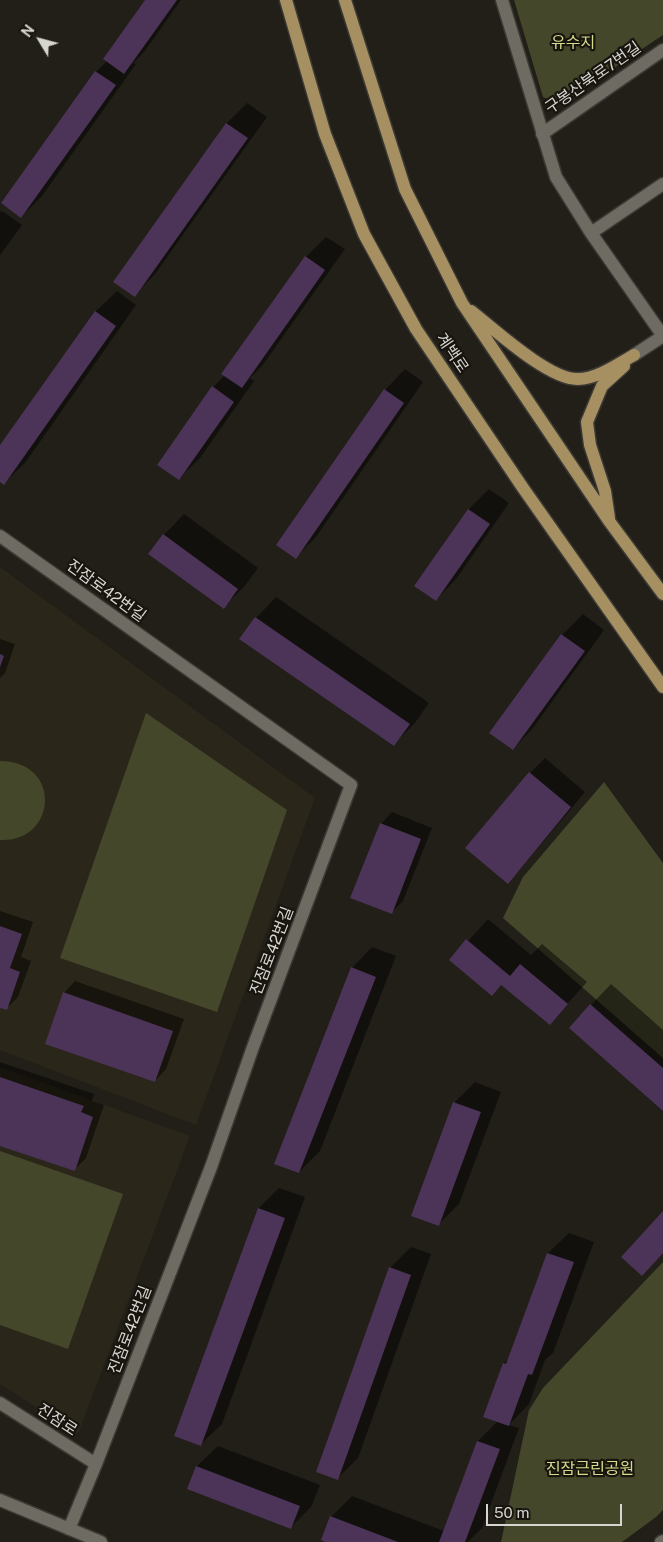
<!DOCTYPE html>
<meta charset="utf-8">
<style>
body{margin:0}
#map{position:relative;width:663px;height:1542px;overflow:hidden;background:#211f18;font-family:"Public Sans",sans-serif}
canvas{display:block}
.north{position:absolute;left:15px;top:15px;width:50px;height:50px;-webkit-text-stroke:4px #18150f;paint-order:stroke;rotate:307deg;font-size:14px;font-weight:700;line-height:20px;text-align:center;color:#d6d5d0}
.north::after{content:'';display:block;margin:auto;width:18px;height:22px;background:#d6d5d0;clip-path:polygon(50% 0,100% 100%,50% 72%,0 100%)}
.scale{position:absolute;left:486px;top:1504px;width:136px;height:22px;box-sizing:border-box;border:2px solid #d6d5d0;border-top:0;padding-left:6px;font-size:15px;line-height:18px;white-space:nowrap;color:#d6d5d0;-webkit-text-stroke:4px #18150f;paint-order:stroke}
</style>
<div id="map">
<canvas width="663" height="1542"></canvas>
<div class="north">N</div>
<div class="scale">50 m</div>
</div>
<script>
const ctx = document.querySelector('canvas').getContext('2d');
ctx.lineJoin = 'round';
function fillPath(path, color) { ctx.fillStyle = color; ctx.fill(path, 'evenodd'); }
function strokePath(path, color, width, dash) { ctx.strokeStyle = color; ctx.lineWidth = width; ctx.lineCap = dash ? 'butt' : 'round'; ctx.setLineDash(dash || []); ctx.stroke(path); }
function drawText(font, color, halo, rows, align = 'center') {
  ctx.font = font + ' "Public Sans","Noto Sans KR",sans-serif'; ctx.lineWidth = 4.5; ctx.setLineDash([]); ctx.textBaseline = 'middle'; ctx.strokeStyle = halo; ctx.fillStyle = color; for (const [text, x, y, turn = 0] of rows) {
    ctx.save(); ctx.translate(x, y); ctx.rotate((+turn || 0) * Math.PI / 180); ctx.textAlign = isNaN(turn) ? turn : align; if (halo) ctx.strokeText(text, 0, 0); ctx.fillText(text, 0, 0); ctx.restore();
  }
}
const built = new Path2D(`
 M 0,567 L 315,798 L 196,1125 L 0,1050 Z
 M 0,1067 L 190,1136 L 78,1434 L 0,1384 Z`);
const green = new Path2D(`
 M 514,0 L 663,0 L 663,35 L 560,104 L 543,97 Z
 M 146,713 L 287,810 L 217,1012 L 60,958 Z
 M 0,761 C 63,761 57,843 0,840 Z
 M 604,782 L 663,863 L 663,1058 L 503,918 L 523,877 Z
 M 0,1151 L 123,1194 L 68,1349 L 0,1325 Z
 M 663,1262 L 663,1510 L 656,1517 L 622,1542 L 501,1542 L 529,1410 L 543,1388 Z`);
const shadow = new Path2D(`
 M 147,0 L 181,0 L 144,52 L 133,63 L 136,64 L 42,196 L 21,217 L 2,203 L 96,72 L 107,61 Z
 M 247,103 L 267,117 L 155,274 L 135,295 L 115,281 L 227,123 Z
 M 2,211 L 22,225 L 0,255 L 0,212 Z
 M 326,237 L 345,249 L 262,366 L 250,378 L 254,381 L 200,458 L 179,478 L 213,387 L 225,375 L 306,257 Z
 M 117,291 L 136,305 L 25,463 L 4,483 L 0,480 L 0,447 L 96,311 Z
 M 405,369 L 423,382 L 316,537 L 296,557 L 385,390 Z
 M 489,489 L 509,503 L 456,579 L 436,600 L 416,586 L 469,509 Z
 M 184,514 L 258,568 L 244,587 L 223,607 L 164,535 Z
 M 276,597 L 429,703 L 414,724 L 394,744 L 256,618 Z
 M 583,614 L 604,630 L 533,728 L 513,749 L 491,733 L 562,635 Z
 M 0,639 L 15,644 L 5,673 L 0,678 Z
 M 545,758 L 585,792 L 522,867 L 508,882 L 530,773 Z
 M 392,812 L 432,828 L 403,901 L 391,913 L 381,824 Z
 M 0,911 L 33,922 L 21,957 L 31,961 L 18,997 L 6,1009 L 0,1006 Z
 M 488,919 L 531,955 L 542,944 L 587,982 L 550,1023 L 502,984 L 492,994 L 451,960 Z
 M 372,947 L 396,956 L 320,1151 L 299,1172 L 352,968 Z
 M 75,981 L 184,1019 L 166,1069 L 155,1081 L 64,993 Z
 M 611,984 L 663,1030 L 663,1110 L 591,1005 Z
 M 0,1062 L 94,1094 L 92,1101 L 104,1105 L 86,1158 L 74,1170 L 0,1144 Z
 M 475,1082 L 501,1092 L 459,1204 L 438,1225 L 454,1103 Z
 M 279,1188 L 305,1197 L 222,1424 L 201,1444 L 259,1208 Z
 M 569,1233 L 594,1242 L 553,1353 L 545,1360 L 529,1404 L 509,1425 L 519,1428 L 482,1528 L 468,1542 L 329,1542 L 331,1517 L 352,1496 L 444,1531 L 478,1441 L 498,1421 L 485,1416 L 504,1363 L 510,1358 L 548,1253 Z
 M 411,1247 L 431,1254 L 358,1458 L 338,1478 L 390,1268 Z
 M 218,1446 L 320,1485 L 311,1507 L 290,1528 L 188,1488 L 197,1466 Z`);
const building = new Path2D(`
 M 145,0 L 177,0 L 124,74 L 103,59 Z
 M 95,71 L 116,85 L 21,218 L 1,203 Z
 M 226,123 L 248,138 L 135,297 L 113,282 Z
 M 305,256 L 325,270 L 242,388 L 221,374 Z
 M 95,311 L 116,326 L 4,485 L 0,482 L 0,445 Z
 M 212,386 L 234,402 L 179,480 L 157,465 Z
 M 384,389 L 404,403 L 296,559 L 276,545 Z
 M 468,509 L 490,524 L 436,601 L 414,586 Z
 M 163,534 L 238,589 L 224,609 L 148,554 Z
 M 255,617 L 410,724 L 394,746 L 239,639 Z
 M 561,634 L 585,651 L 513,750 L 489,733 Z
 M 0,654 L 4,656 L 0,667 Z
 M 529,772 L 571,807 L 508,884 L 465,848 Z
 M 380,823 L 421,839 L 392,914 L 350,898 Z
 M 0,926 L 22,934 L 10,968 L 20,972 L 7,1010 L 0,1008 Z
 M 466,939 L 510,976 L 520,964 L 568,1004 L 550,1025 L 501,985 L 492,996 L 449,960 Z
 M 351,967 L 376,977 L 299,1173 L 274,1164 Z
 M 63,992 L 173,1031 L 155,1082 L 45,1044 Z
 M 590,1004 L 663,1068 L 663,1111 L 569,1028 Z
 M 0,1077 L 84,1106 L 81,1112 L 93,1117 L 75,1171 L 0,1146 Z
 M 453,1102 L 481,1112 L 439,1226 L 411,1216 Z
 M 258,1208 L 285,1218 L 201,1446 L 174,1436 Z
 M 663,1211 L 663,1253 L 642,1276 L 621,1257 Z
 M 547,1253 L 574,1262 L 532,1375 L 528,1374 L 509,1426 L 483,1417 L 503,1363 L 506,1364 Z
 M 389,1267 L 411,1275 L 338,1480 L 316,1472 Z
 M 477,1441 L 500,1449 L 465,1542 L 439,1542 Z
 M 196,1466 L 300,1506 L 291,1529 L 187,1489 Z
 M 330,1516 L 398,1542 L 325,1542 L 321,1540 Z`);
const minor = new Path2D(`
 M 502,0 L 556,177 L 591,233 L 663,336
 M 542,134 L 663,50
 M 591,233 L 663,184
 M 634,355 L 663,336
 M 0,536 L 351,785 L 253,1047 L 211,1167 L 96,1464 L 69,1529
 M 0,1403 L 96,1464
 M 0,1500 L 101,1542
 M 661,1542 L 663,1541`);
const major = new Path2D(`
 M 286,0 L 325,134 L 364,234 L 416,329 L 523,488 L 663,687
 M 345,0 L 405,189 L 462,303 L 609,521 L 663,594
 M 471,311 C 494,329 549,380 578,379 C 597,379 618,364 634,355
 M 609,518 L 605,491 L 590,445 L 587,422 L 602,386 L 624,366`);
const parkNames = [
 ["유수지",573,43],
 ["진잠근린공원",590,1469]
];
const streetNames = [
 ["구봉산북로7번길",593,78,-35],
 ["계백로",452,353,56],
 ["진잠로42번길",106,591,36],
 ["진잠로42번길",272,951,-69],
 ["진잠로42번길",130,1330,-69],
 ["진잠로",57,1420,33]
];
fillPath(built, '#2b261a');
fillPath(green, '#45472b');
fillPath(shadow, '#0007');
fillPath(building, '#4c3358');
strokePath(minor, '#3c3935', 15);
strokePath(major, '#3c3935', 15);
strokePath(minor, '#6e6b63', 12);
strokePath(major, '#a69062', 12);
drawText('16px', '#d5da8c', '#18150f', parkNames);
drawText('16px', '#d6d5d0', '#18150f', streetNames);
</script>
